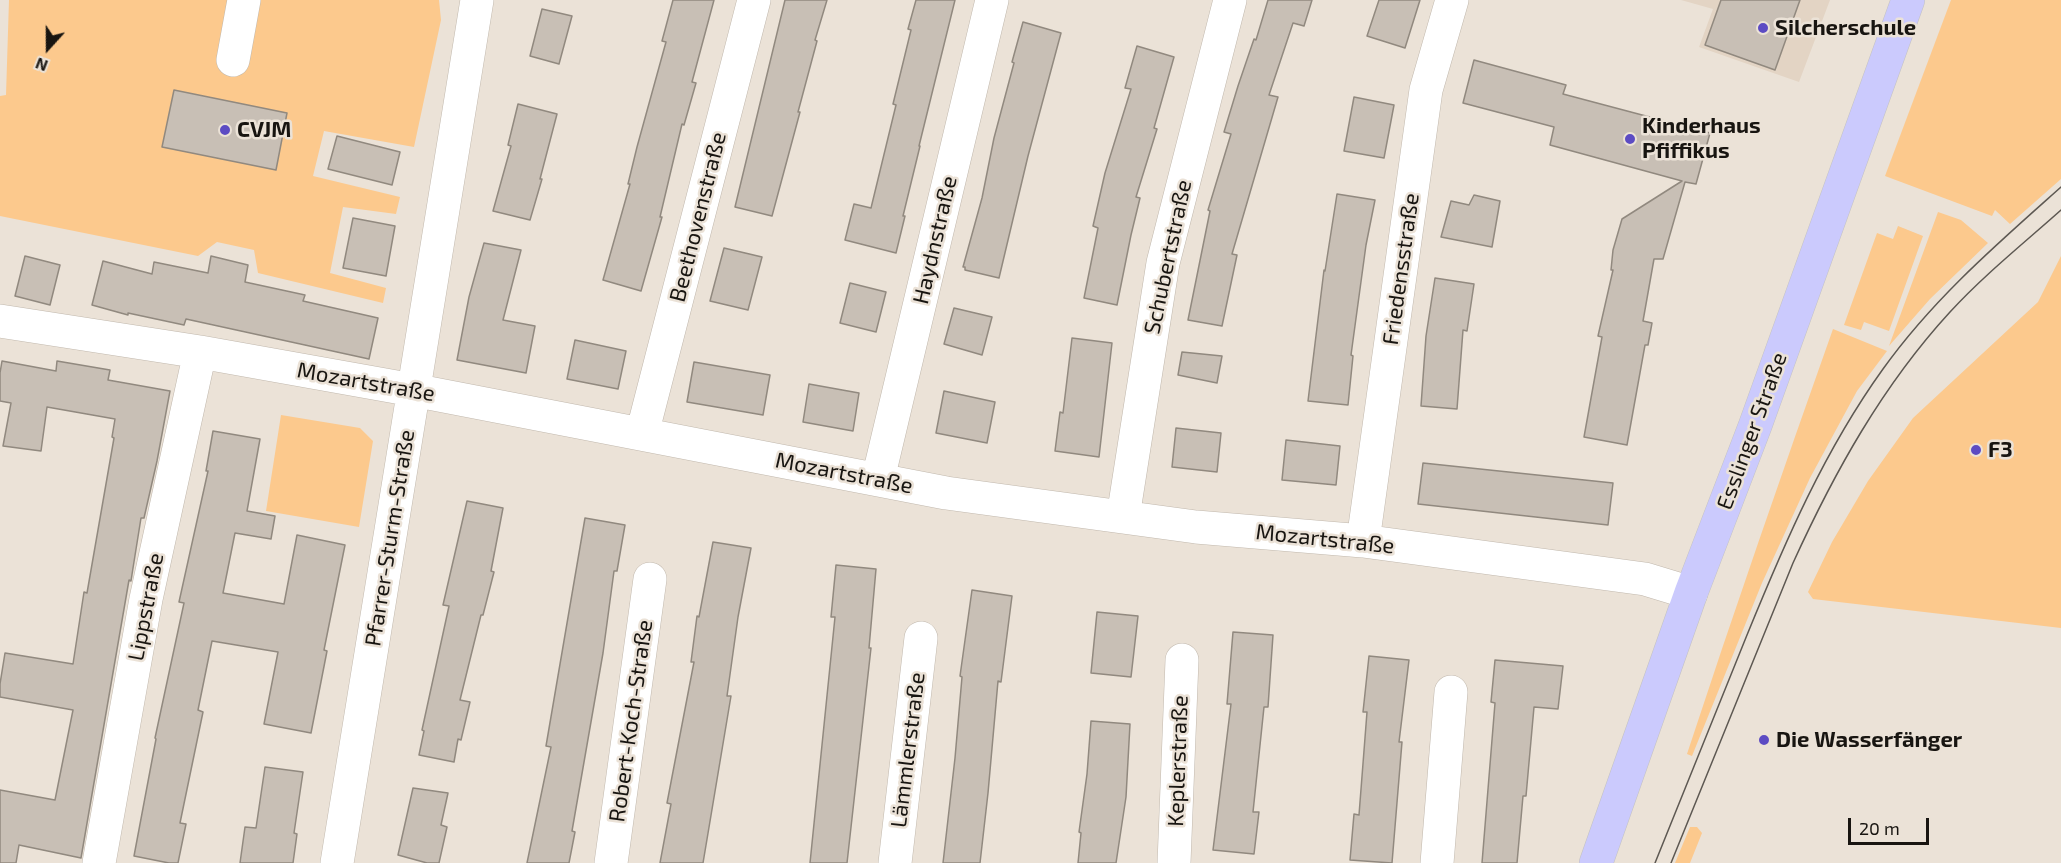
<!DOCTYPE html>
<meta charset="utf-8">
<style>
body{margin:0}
#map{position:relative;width:2061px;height:863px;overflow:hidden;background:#ebe2d7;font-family:"Exo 2",sans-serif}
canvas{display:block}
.north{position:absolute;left:18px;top:18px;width:60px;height:60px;-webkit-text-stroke:4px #ebe2d7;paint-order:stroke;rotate:201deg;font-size:16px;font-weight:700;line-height:24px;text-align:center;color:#181511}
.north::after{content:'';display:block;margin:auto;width:21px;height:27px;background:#181511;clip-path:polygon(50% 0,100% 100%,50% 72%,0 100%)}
.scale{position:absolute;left:1848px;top:818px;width:81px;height:27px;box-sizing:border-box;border:3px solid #181511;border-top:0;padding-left:8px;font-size:18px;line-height:21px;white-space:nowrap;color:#181511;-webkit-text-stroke:4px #ebe2d7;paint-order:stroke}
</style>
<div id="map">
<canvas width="2061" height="863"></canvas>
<div class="north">N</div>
<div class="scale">20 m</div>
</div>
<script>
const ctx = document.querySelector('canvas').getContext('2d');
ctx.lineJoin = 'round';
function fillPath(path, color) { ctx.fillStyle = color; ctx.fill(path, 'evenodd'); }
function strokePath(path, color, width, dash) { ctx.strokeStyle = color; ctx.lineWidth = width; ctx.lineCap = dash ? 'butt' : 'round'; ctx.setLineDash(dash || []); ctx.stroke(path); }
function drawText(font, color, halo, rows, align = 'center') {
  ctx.font = font + ' "Exo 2",sans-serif'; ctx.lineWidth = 5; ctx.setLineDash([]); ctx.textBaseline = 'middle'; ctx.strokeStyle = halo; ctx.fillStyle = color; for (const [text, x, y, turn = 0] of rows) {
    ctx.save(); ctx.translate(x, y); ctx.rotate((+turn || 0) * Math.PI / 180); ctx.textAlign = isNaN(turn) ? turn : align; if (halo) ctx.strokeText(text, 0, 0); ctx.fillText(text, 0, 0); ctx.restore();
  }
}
const built = new Path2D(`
 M 1681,0 L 1830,0 L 1799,82 L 1699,47 L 1713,9 Z`);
const green = new Path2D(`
 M 9,0 L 439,0 L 441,20 L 414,147 L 324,131 L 313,176 L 400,197 L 396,214 L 343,207 L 330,273 L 386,288 L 383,303 L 258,273 L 254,250 L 217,242 L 198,256 L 0,216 L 0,96 L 6,95 Z
 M 1951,0 L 2061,0 L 2061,179 L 2010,224 L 1995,210 L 1992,216 L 1885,176 Z
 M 1938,212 L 1961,220 L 1988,243 L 1930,299 L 1889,346 Z
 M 1898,226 L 1923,236 L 1889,331 L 1864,322 L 1861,330 L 1844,325 L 1877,233 L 1893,239 Z
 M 2061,256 L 2061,628 L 1813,599 L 1808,592 L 1832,542 L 1868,481 L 1913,418 L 2038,302 Z
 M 1833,329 L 1887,351 L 1857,391 L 1810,478 L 1762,583 L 1692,756 L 1687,754 C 1734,611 1783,470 1833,329 Z
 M 281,415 L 360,428 L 373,441 L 359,527 L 266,511 Z
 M 1690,827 L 1697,827 L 1702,833 L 1690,863 L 1675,863 Z`);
const building = new Path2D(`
 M 673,0 L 714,0 L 692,82 L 696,83 L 684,125 L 682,124 L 660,217 L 662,217 L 641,291 L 603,280 L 630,184 L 628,184 L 637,147 L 666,42 L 662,41 Z
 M 785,0 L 827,0 L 815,40 L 817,41 L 798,112 L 800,112 L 772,216 L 735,207 Z
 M 916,0 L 955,0 L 919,146 L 920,146 L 903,216 L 905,216 L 896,253 L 845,240 L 854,204 L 871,208 L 896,105 L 893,104 L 911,30 L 908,29 Z
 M 1268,0 L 1312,0 L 1304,26 L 1293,23 L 1269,95 L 1278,97 L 1232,254 L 1237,255 L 1222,326 L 1188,320 L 1210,211 L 1208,210 L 1231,134 L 1224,132 L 1238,86 L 1254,39 L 1256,40 Z
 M 1379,0 L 1420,0 L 1405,48 L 1367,36 Z
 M 1721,0 L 1800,0 L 1775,70 L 1705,45 Z
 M 542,9 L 572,16 L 559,64 L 530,56 Z
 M 1023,22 L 1061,33 L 1028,156 L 999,278 L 965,270 L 965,267 L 963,267 L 982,198 L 994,138 L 1014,63 L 1012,62 Z
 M 1137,46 L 1174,57 L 1154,128 L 1157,129 L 1136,197 L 1140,198 L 1131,235 L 1117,305 L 1084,298 L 1098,228 L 1093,226 L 1105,173 L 1131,89 L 1125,88 Z
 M 1474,60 L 1566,85 L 1563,94 L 1710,133 L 1696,184 L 1685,182 L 1663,259 L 1654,259 L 1643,321 L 1652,323 L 1648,345 L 1645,345 L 1627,445 L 1584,437 L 1602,337 L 1598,336 L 1613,270 L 1611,270 L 1613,250 L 1622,219 L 1682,181 L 1550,145 L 1554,127 L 1463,103 Z
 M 174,90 L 287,113 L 276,170 L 162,147 Z
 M 1354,97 L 1394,105 L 1384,158 L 1344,151 Z
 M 518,104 L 557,114 L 540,179 L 542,179 L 530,220 L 493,211 L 511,146 L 508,145 Z
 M 337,136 L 400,152 L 392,185 L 328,169 Z
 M 1337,194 L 1375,200 L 1366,245 L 1351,355 L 1353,356 L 1348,405 L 1308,401 L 1324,270 L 1325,271 Z
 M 1474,195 L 1500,201 L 1492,247 L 1441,237 L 1451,201 L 1469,205 Z
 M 353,218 L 395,226 L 386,276 L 343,268 Z
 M 484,243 L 521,250 L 503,320 L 535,326 L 526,373 L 457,360 L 469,297 Z
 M 724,248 L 762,257 L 748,310 L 710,301 Z
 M 25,256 L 60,265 L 50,305 L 15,296 Z
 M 211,256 L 248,265 L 245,282 L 305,295 L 303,301 L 378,318 L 369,359 L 186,319 L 184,325 L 128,313 L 128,315 L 92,305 L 103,261 L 152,274 L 154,262 L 208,273 Z
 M 1435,278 L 1474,284 L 1467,331 L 1463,330 L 1457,409 L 1421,406 L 1426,336 Z
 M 850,283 L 886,292 L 876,332 L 840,323 Z
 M 954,308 L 992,317 L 982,355 L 944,344 Z
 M 1072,338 L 1112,343 L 1099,457 L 1055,451 L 1060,412 L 1063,413 Z
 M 575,340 L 626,351 L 618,389 L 567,379 Z
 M 1182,352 L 1222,356 L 1217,383 L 1178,375 Z
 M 2,361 L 56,371 L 57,361 L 110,370 L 108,380 L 170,391 L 157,461 L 144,518 L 141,518 L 133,568 L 131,581 L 129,580 L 81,858 L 19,845 L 16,863 L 0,863 L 0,790 L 55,800 L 73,710 L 0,697 L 0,684 L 5,653 L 73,664 L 84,592 L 87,593 L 114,438 L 112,437 L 115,419 L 47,407 L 41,451 L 3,446 L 11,403 L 0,401 L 0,373 Z
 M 694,362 L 770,375 L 763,415 L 687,402 Z
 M 809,384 L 859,393 L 853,431 L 803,422 Z
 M 944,391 L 995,402 L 987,443 L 936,433 Z
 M 1176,428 L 1221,433 L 1217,472 L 1172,467 Z
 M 213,431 L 260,439 L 247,511 L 275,516 L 271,539 L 235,533 L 223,593 L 284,604 L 297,535 L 345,545 L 324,650 L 327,651 L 311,733 L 264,724 L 278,652 L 212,641 L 198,710 L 203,712 L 180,823 L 186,824 L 178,863 L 169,863 L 134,856 L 156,739 L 155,738 L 184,603 L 179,602 L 208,471 L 206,471 Z
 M 1286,440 L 1340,446 L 1336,485 L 1282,480 Z
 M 1423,463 L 1613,483 L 1608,525 L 1418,504 Z
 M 467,501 L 503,508 L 491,571 L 494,572 L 483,615 L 481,615 L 460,700 L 470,702 L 461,740 L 458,739 L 454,762 L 419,755 L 424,731 L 422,730 L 449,606 L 443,605 Z
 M 585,518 L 625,525 L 617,571 L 614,571 L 603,653 L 572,831 L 575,832 L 569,863 L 527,863 L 551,747 L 546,746 Z
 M 713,542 L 751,548 L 738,617 L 727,696 L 731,696 L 703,863 L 660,863 L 671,804 L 667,803 L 694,662 L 691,662 L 697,616 L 699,617 Z
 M 836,565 L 876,569 L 869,648 L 871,648 L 847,863 L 810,863 L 835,617 L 831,617 Z
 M 972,590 L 1012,596 L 1001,682 L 998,681 L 988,793 L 980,863 L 943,863 L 955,758 L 962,677 L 960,676 Z
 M 1097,612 L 1138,616 L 1131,677 L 1091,673 Z
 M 1233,632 L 1273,635 L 1268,707 L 1264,707 L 1253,812 L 1259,812 L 1254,854 L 1213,850 L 1231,704 L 1227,704 Z
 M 1369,656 L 1409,660 L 1399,742 L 1402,742 L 1392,863 L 1350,860 L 1354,814 L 1359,815 L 1367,712 L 1363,712 Z
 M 1495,660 L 1563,666 L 1558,709 L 1534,707 L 1526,796 L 1523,796 L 1517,863 L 1482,863 L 1495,703 L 1491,702 Z
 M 1091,721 L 1130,724 L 1126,797 L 1116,863 L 1078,863 L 1081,833 L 1079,832 L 1087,774 Z
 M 265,767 L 303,772 L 294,833 L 297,834 L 293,863 L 240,863 L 245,827 L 256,828 Z
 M 413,788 L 448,793 L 441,825 L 447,827 L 439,863 L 427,863 L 398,855 Z`);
const minor = new Path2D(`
 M 233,60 L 244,0
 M 0,321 L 200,352 L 413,390 L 946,493 L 1196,527 L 1363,541 L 1467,555 L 1645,579 L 1691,593
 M 642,434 L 754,0
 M 878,479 L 992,0
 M 1123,517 L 1163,263 L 1230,0
 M 1363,541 L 1426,90 L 1452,0
 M 99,863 L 146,599 L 200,352
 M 337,863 L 477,0
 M 611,863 L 650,579
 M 895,863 L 921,638
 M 1174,863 L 1182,660
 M 1437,863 L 1451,692`);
const major = new Path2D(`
 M 1596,863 L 1691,593 L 1755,426 L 1908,0`);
const tram = new Path2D(`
 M 1655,863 C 1686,787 1716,711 1747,635 C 1785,542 1824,451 1883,369 C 1933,299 1997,244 2061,187
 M 1671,863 L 1793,563 C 1834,473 1882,386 1950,312 C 1984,275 2024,243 2061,210`);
const markers = [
 [1763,28,6,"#5c4bc3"],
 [225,130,6,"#5c4bc3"],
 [1630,139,6,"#5c4bc3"],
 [1976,450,6,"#5c4bc3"],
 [1764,740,6,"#5c4bc3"]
];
const poiNames = [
 ["Silcherschule",1775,28],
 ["Kinderhaus",1642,126],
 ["Pfiffikus",1642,151],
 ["CVJM",237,130],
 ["F3",1988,450],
 ["Die Wasserfänger",1776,740]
];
const streetNames = [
 ["Beethovenstraße",698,217,-76],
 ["Haydnstraße",935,240,-77],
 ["Schubertstraße",1168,257,-78],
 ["Friedensstraße",1401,269,-82],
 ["Mozartstraße",366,382,10],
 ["Esslinger Straße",1752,431,-70],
 ["Mozartstraße",844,473,11],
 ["Pfarrer-Sturm-Straße",390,538,-81],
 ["Mozartstraße",1325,539,6],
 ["Lippstraße",146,607,-79],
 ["Robert-Koch-Straße",631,721,-82],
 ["Lämmlerstraße",908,750,-83],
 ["Keplerstraße",1178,761,-88]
];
fillPath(built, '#e3d4c4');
fillPath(green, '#fcc98d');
fillPath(building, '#c8bfb5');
strokePath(building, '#91897f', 1.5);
strokePath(minor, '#c1b8ad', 34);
strokePath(major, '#c3c2c1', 34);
strokePath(minor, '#fff', 33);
strokePath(major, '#cbcafd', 33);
strokePath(tram, '#5d5852', 1.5);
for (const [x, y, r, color] of markers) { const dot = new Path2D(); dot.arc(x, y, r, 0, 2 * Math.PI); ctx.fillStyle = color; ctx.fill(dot); strokePath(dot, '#ebe2d7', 2); }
drawText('bold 22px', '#181511', '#ebe2d7', poiNames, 'left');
drawText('22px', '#181511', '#ebe2d7', streetNames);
</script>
